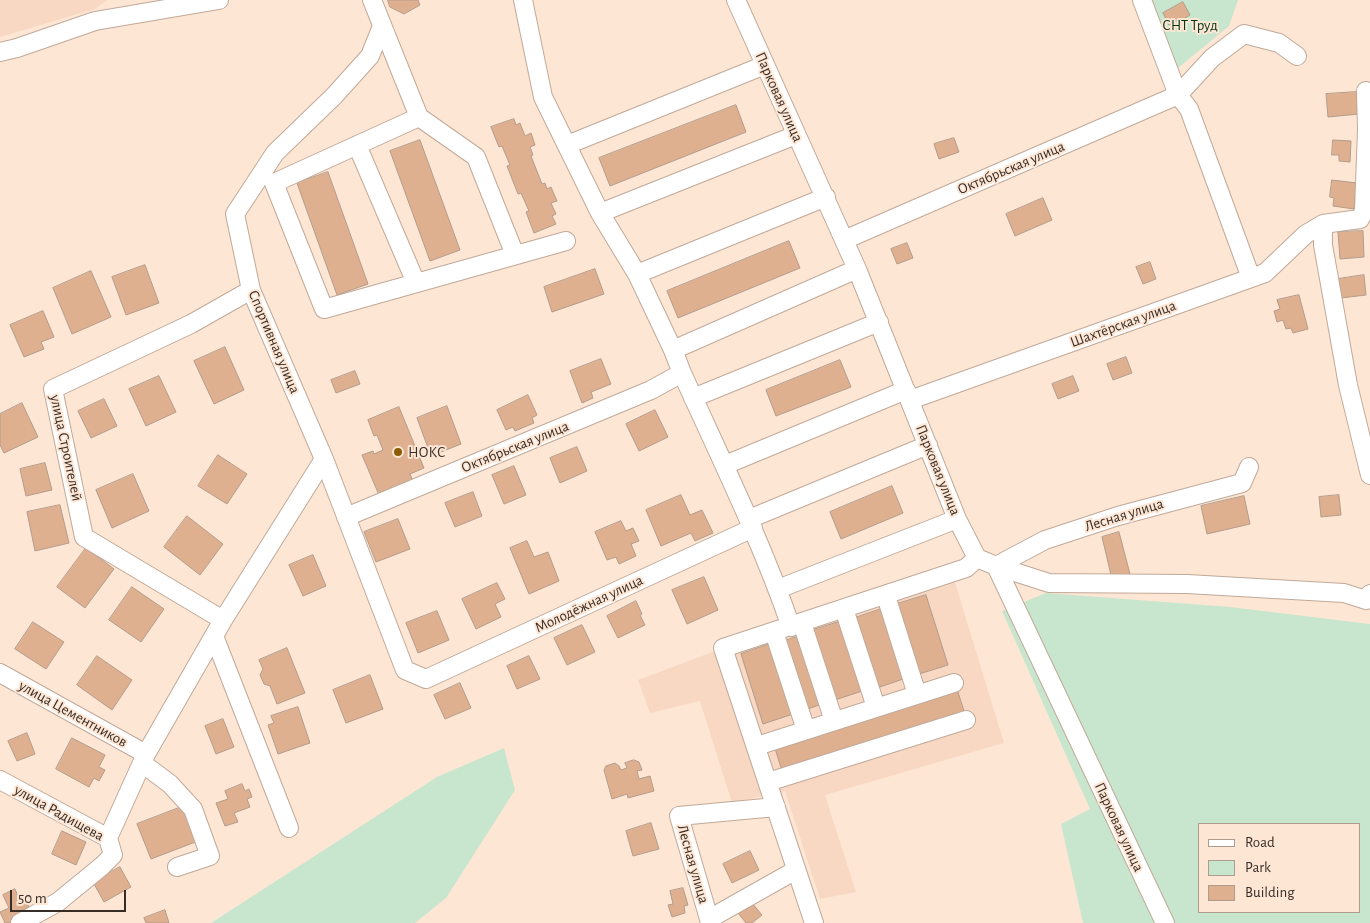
<!DOCTYPE html>
<meta charset="utf-8">
<style>
body{margin:0}
#map{position:relative;width:1370px;height:923px;overflow:hidden;background:#fee6d4;font-family:"Alegreya Sans",sans-serif}
canvas{display:block}
.legend{position:absolute;left:1198px;top:823px;width:162px;height:90px;box-sizing:border-box;background:#fee6d4;border:1px solid #ae9c8f;margin:0;padding:6px 9px;list-style:none;font-size:15px;color:#372d27}
.legend li{display:flex;align-items:center;gap:10px;height:25px}
.legend b{width:25px;border:1px solid #ae9c8f}
.scale{position:absolute;left:10px;top:890px;width:116px;height:22px;box-sizing:border-box;border:2px solid #372d27;border-top:0;padding-left:6px;font-size:15px;line-height:18px;white-space:nowrap;color:#372d27;-webkit-text-stroke:4px #fee6d4;paint-order:stroke}
</style>
<div id="map">
<canvas width="1370" height="923"></canvas>
<ul class="legend">
<li><b style="height:6px;background:#fff"></b>Road</li>
<li><b style="height:14px;background:#c7e6cd"></b>Park</li>
<li><b style="height:14px;background:#deb08f"></b>Building</li>
</ul>
<div class="scale">50 m</div>
</div>
<script>
const ctx = document.querySelector('canvas').getContext('2d');
ctx.lineJoin = 'round';
function fillPath(path, color) { ctx.fillStyle = color; ctx.fill(path, 'evenodd'); }
function strokePath(path, color, width, dash) { ctx.strokeStyle = color; ctx.lineWidth = width; ctx.lineCap = dash ? 'butt' : 'round'; ctx.setLineDash(dash || []); ctx.stroke(path); }
function drawText(font, color, halo, rows, align = 'center') {
  ctx.font = font + ' "Alegreya Sans",sans-serif'; ctx.lineWidth = 4; ctx.setLineDash([]); ctx.textBaseline = 'middle'; ctx.strokeStyle = halo; ctx.fillStyle = color; for (const [text, x, y, turn = 0] of rows) {
    ctx.save(); ctx.translate(x, y); ctx.rotate((+turn || 0) * Math.PI / 180); ctx.textAlign = isNaN(turn) ? turn : align; if (halo) ctx.strokeText(text, 0, 0); ctx.fillText(text, 0, 0); ctx.restore();
  }
}
const built = new Path2D(`
 M 0,0 L 107,0 L 95,9 L 0,37 Z
 M 949,563 L 1004,743 L 825,795 L 856,892 L 820,899 L 785,791 L 732,803 L 700,701 L 650,713 L 638,680 Z`);
const green = new Path2D(`
 M 1152,0 L 1238,0 L 1229,26 L 1178,68 Z
 M 1046,593 L 1230,607 L 1370,624 L 1370,923 L 1083,923 L 1061,824 L 1090,809 L 1002,611 ZM 1199,824 L 1359,824 L 1359,912 L 1199,912 Z
 M 504,748 L 515,790 L 446,898 L 415,923 L 211,923 L 437,777 Z`);
const building = new Path2D(`
 M 388,0 L 418,0 L 420,5 L 404,14 L 390,7 Z
 M 1183,2 L 1190,15 L 1185,18 L 1187,22 L 1180,26 L 1177,21 L 1169,25 L 1163,13 Z
 M 1357,92 L 1359,114 L 1328,117 L 1326,94 Z
 M 736,105 L 746,132 L 610,186 L 599,158 Z
 M 514,119 L 516,125 L 520,123 L 525,136 L 531,133 L 535,145 L 530,147 L 533,155 L 531,156 L 542,184 L 545,183 L 547,189 L 551,187 L 557,201 L 551,203 L 556,214 L 552,216 L 556,224 L 534,233 L 526,212 L 529,211 L 521,193 L 518,194 L 507,166 L 510,165 L 502,146 L 499,147 L 491,127 Z
 M 954,138 L 959,152 L 939,159 L 934,144 Z
 M 420,140 L 460,250 L 430,261 L 390,151 Z
 M 1333,140 L 1351,141 L 1350,162 L 1339,161 L 1339,155 L 1332,155 Z
 M 328,172 L 368,284 L 337,295 L 297,183 Z
 M 1332,180 L 1357,183 L 1354,209 L 1333,206 L 1334,198 L 1330,197 Z
 M 1043,198 L 1052,220 L 1015,236 L 1006,214 Z
 M 1363,231 L 1364,257 L 1340,259 L 1338,232 Z
 M 789,241 L 800,268 L 678,318 L 667,291 Z
 M 907,243 L 913,258 L 897,264 L 891,249 Z
 M 1150,262 L 1156,279 L 1143,284 L 1136,267 Z
 M 145,265 L 159,303 L 126,315 L 112,277 Z
 M 595,269 L 604,294 L 552,312 L 544,287 Z
 M 91,271 L 111,317 L 72,334 L 53,288 Z
 M 1364,275 L 1366,295 L 1341,298 L 1338,279 Z
 M 1299,295 L 1308,329 L 1293,333 L 1291,328 L 1286,329 L 1283,320 L 1277,322 L 1274,311 L 1280,309 L 1277,300 Z
 M 43,311 L 54,337 L 41,342 L 44,349 L 24,357 L 10,325 Z
 M 225,347 L 244,390 L 214,404 L 194,361 Z
 M 1126,357 L 1132,373 L 1113,380 L 1107,364 Z
 M 601,359 L 611,384 L 591,392 L 593,398 L 582,403 L 570,371 Z
 M 840,360 L 851,387 L 776,416 L 766,390 Z
 M 355,371 L 360,384 L 336,393 L 331,380 Z
 M 159,376 L 176,412 L 146,426 L 129,389 Z
 M 1073,376 L 1079,391 L 1058,399 L 1052,384 Z
 M 528,395 L 537,415 L 532,418 L 534,423 L 515,431 L 513,427 L 506,430 L 497,410 Z
 M 104,399 L 117,426 L 91,438 L 78,411 Z
 M 22,403 L 38,437 L 4,453 L 0,445 L 0,414 Z
 M 447,406 L 461,444 L 431,456 L 417,418 Z
 M 399,407 L 424,468 L 410,474 L 413,481 L 379,495 L 362,455 L 373,451 L 374,454 L 383,450 L 377,435 L 374,436 L 368,420 Z
 M 655,410 L 668,437 L 639,451 L 626,424 Z
 M 577,447 L 587,471 L 560,483 L 550,458 Z
 M 218,455 L 247,474 L 227,504 L 198,486 Z
 M 45,463 L 52,490 L 26,496 L 20,469 Z
 M 514,466 L 526,495 L 504,504 L 492,475 Z
 M 133,474 L 149,511 L 112,528 L 96,490 Z
 M 892,486 L 903,513 L 841,539 L 830,512 Z
 M 473,492 L 482,516 L 455,527 L 445,503 Z
 M 681,495 L 690,515 L 702,510 L 713,533 L 695,541 L 691,533 L 661,546 L 646,510 Z
 M 1339,495 L 1341,515 L 1321,517 L 1319,497 Z
 M 1244,496 L 1250,524 L 1207,534 L 1201,506 Z
 M 60,505 L 69,543 L 35,551 L 27,512 Z
 M 187,516 L 223,544 L 200,575 L 164,547 Z
 M 398,519 L 410,549 L 376,562 L 364,532 Z
 M 621,521 L 626,531 L 633,528 L 639,541 L 631,544 L 636,556 L 619,564 L 616,557 L 607,560 L 595,532 Z
 M 1119,532 L 1130,574 L 1112,579 L 1102,537 Z
 M 527,541 L 534,557 L 548,552 L 559,581 L 529,594 L 510,548 Z
 M 86,548 L 114,569 L 85,608 L 57,587 Z
 M 313,555 L 326,586 L 303,596 L 289,565 Z
 M 704,577 L 718,610 L 687,624 L 672,590 Z
 M 497,583 L 505,599 L 495,604 L 501,617 L 476,629 L 462,599 Z
 M 132,587 L 164,609 L 141,642 L 109,620 Z
 M 926,595 L 948,665 L 919,674 L 897,604 Z
 M 636,601 L 642,614 L 640,615 L 645,625 L 618,638 L 607,616 Z
 M 884,608 L 906,678 L 877,688 L 855,618 Z
 M 437,611 L 449,640 L 418,653 L 406,623 Z
 M 842,621 L 865,690 L 835,700 L 813,630 Z
 M 33,622 L 64,642 L 46,669 L 15,649 Z
 M 582,625 L 595,652 L 567,665 L 554,638 Z
 M 799,636 L 822,704 L 805,710 L 782,642 Z
 M 770,644 L 793,714 L 763,724 L 741,654 Z
 M 287,648 L 305,693 L 277,704 L 270,686 L 264,684 L 260,675 L 263,669 L 259,660 Z
 M 97,656 L 132,680 L 112,710 L 77,685 Z
 M 529,656 L 540,679 L 517,689 L 507,666 Z
 M 370,675 L 383,709 L 346,723 L 333,690 Z
 M 460,683 L 471,708 L 445,719 L 434,695 Z
 M 957,689 L 965,714 L 782,771 L 774,745 Z
 M 298,707 L 310,743 L 278,754 L 268,725 L 274,723 L 271,716 Z
 M 223,719 L 234,747 L 216,754 L 205,726 Z
 M 27,733 L 35,754 L 17,761 L 8,741 Z
 M 72,738 L 105,755 L 99,767 L 105,770 L 99,781 L 94,778 L 89,787 L 56,769 Z
 M 634,760 L 639,762 L 642,770 L 637,771 L 639,779 L 650,776 L 654,791 L 628,798 L 627,794 L 612,799 L 604,770 L 606,766 L 615,763 L 619,766 L 621,770 L 627,768 L 625,763 Z
 M 242,784 L 245,791 L 249,789 L 252,797 L 247,799 L 250,807 L 234,813 L 238,822 L 225,826 L 216,803 L 228,799 L 225,791 Z
 M 184,806 L 198,841 L 151,859 L 137,824 Z
 M 651,823 L 659,849 L 633,856 L 626,831 Z
 M 62,831 L 86,842 L 76,865 L 52,854 Z
 M 750,851 L 759,870 L 732,883 L 723,864 Z
 M 120,867 L 131,887 L 104,902 L 93,882 Z
 M 683,888 L 688,905 L 684,906 L 685,913 L 672,917 L 668,905 L 673,904 L 670,891 Z
 M 15,889 L 18,896 L 23,894 L 29,907 L 19,912 L 22,918 L 11,923 L 5,923 L 0,912 L 9,908 L 3,895 Z
 M 752,903 L 762,915 L 752,923 L 746,923 L 738,913 Z
 M 165,910 L 169,923 L 146,923 L 144,918 Z`);
const minor = new Path2D(`
 M 372,0 L 419,117 L 274,183 L 324,309 L 566,241
 M 523,0 L 543,97 L 600,213 L 637,274 L 673,350 L 682,373 C 720,457 761,540 791,627
 M 736,0 L 857,269 L 957,519 L 977,558 L 996,566 L 1165,923
 M 1142,0 L 1178,95 L 1189,109 L 1251,278
 M 382,26 L 370,56 L 334,96 L 275,153 L 235,214 L 251,290 L 324,459 L 405,670 L 426,679 L 753,528
 M 0,52 L 17,48 L 95,21 L 219,0
 M 419,117 L 476,157 L 515,255
 M 357,145 L 416,283
 M 567,145 L 765,65
 M 600,213 L 796,135
 M 1323,224 L 1360,219 L 1364,211 L 1367,130 L 1366,91
 M 844,240 L 1178,95 L 1212,58 L 1244,34 L 1279,43 L 1297,56
 M 637,274 L 826,197
 M 673,350 L 857,269
 M 693,398 L 879,322
 M 910,400 L 1265,273 L 1306,234 L 1323,224 L 1323,245 L 1348,385 L 1370,475
 M 725,465 L 906,390
 M 346,517 L 651,390 L 682,373
 M 749,519 L 928,445
 M 996,566 L 1049,583 L 1187,584 L 1344,593 L 1366,600 L 1370,594
 M 996,566 L 1045,540 L 1118,516 L 1242,483 L 1249,467
 M 778,589 L 957,519
 M 886,596 L 915,688
 M 844,609 L 874,701
 M 223,620 L 84,537 L 53,389 L 191,324 L 251,290
 M 802,623 L 832,715
 M 774,632 L 804,724
 M 214,636 L 289,828
 M 0,673 L 146,754
 M 757,746 L 954,683
 M 142,763 L 170,784 L 193,809 L 210,856 L 177,867
 M 0,780 L 108,838 L 113,855 L 102,866 L 58,902 L 20,923
 M 768,782 L 966,720
 M 108,838 L 146,754 L 223,620 L 324,459
 M 709,919 L 679,816 L 776,807
 M 710,923 L 709,919 L 796,870
 M 814,923 L 723,648 L 966,568 L 977,558`);
const markers = [
 [398,452,5,"#8c5c05"]
];
const parkNames = [
 ["СНТ Труд",1190,25]
];
const streetNames = [
 ["Парковая улица",779,97,66],
 ["Октябрьская улица",1011,168,-23],
 ["Шахтёрская улица",1123,324,-20],
 ["Спортивная улица",274,342,67],
 ["Октябрьская улица",515,447,-22],
 ["улица Строителей",66,448,78],
 ["Парковая улица",938,470,68],
 ["Лесная улица",1124,515,-17],
 ["Молодёжная улица",589,604,-25],
 ["улица Цементников",73,714,29],
 ["улица Радищева",59,813,29],
 ["Парковая улица",1119,827,65],
 ["Лесная улица",693,864,74]
];
const poiNames = [
 ["НОКС",408,452]
];
fillPath(built, '#f8d8c3');
fillPath(green, '#c7e6cd');
fillPath(building, '#deb08f');
strokePath(building, '#b39c8c', 1);
strokePath(minor, '#c0a999', 20);
strokePath(minor, '#fff', 18);
for (const [x, y, r, color] of markers) { const dot = new Path2D(); dot.arc(x, y, r, 0, 2 * Math.PI); ctx.fillStyle = color; ctx.fill(dot); strokePath(dot, '#fee6d4', 2); }
drawText('15px', '#003514', '#fee6d4', parkNames);
drawText('15px', '#372d27', '#fee6d4', streetNames);
drawText('15px', '#372d27', '#fee6d4', poiNames, 'left');
</script>
